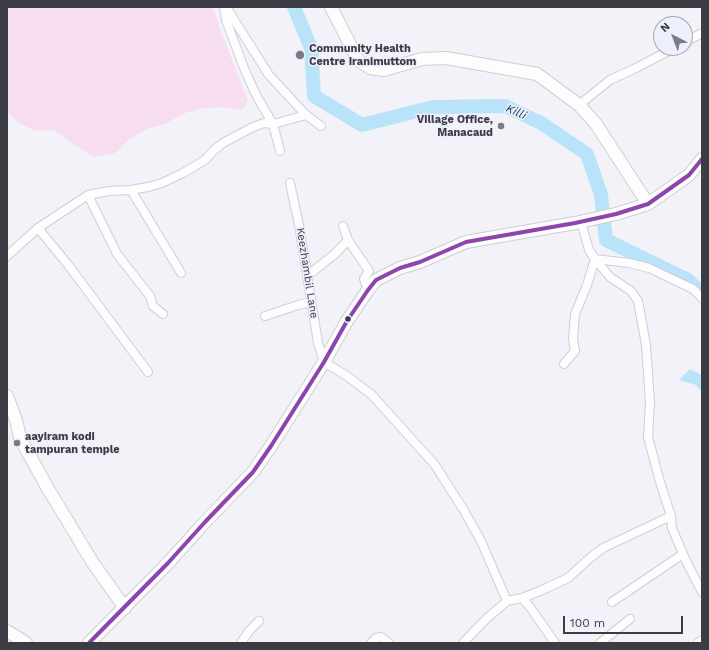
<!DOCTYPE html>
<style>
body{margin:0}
#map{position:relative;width:709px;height:650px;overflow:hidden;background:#f2f2f8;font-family:"Work Sans",sans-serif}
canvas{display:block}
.frame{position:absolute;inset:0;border:8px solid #3b3c44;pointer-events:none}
.north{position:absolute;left:653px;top:16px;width:40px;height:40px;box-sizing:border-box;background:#eeeffc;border:1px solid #a6a7b2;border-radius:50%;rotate:318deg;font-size:11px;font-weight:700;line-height:16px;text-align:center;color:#3b3c44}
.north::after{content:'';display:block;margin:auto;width:14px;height:18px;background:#7b7c83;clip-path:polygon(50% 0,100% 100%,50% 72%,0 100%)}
.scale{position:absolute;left:563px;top:616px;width:120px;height:18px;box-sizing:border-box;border:2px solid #3b3c44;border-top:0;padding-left:5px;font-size:12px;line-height:14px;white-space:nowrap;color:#3b3c44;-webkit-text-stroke:3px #eeeffc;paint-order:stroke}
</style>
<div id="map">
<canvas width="709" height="650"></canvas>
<div class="frame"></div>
<div class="north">N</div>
<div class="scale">100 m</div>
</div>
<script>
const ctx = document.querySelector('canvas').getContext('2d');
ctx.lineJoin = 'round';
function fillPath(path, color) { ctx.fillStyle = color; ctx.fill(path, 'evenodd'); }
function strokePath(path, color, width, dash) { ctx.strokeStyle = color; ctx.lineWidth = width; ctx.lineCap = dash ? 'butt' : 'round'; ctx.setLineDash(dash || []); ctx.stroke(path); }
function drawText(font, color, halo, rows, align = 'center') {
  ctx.font = font + ' "Work Sans",sans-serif'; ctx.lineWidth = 3; ctx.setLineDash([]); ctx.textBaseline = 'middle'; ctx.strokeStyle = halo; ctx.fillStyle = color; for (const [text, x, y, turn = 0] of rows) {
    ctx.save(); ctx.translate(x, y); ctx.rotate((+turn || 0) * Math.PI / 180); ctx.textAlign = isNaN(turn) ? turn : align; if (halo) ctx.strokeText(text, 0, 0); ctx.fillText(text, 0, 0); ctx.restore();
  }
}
const green = new Path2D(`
 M 7,7 L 213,7 L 222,34 L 248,101 L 242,110 L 225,107 L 203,108 L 185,113 L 165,124 L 149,128 L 131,138 L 115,153 L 93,157 L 53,130 L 36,131 L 19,123 L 7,111 Z`);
const water = new Path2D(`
 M 690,369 L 702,375 L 702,392 L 696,385 L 679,380 Z`);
const river = new Path2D(`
 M 294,7 L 311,48 L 314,96 L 362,125 L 433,107 L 505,106 L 541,123 L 587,154 L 601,195 L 606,240 L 688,280 L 702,294`);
const street = new Path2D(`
 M 224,7 L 226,20 L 244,68 L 256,95 L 273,124 L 280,151
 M 226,7 L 269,75 L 306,115 L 321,126
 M 685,42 L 702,33
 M 579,105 L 610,80 L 636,68 L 674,48
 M 290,183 L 299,225 L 318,343 L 324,362 L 347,376 L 372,395 L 435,465 L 463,509 L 481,541 L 507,601
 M 131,190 L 181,273
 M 88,195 L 117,254 L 150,296 L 153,306 L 163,314
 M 581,222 L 589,250 L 595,259 L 610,277 L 631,291 L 638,301 L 646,345 L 650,402 L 648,437 L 660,482 L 671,516 L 672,528 L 686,561 L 702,592
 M 343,226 L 348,240 L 369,271 L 364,279 L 368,290
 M 38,228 L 69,266 L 148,372
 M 7,256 L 38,228 L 88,195 L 109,191 L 131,190 L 148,187 L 162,183 L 183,173 L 205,160 L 214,150 L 223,143 L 253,127 L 264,123 L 273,124 L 306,115
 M 307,276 L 336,253 L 348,240
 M 265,316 L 298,305 L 311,302
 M 564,364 L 575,351 L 573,339 L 575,314 L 587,285 L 595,259 L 629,263 L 649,268 L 693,289 L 702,298
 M 522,598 L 530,607 L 555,643
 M 612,602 L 683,554
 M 241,643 L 249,631 L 259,621
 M 371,643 L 376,638 L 381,637 L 389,643
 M 463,643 L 485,620 L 507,601 L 522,598 L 540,591 L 568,578 L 591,557 L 603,548 L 671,516
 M 600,643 L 630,619
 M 698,643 L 702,640`);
const secondary = new Path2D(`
 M 331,7 L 358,60 L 370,68 L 384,70 L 422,59 L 446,58 L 537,74 L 579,105 L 596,124 L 648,204
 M 7,396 L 16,420 L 20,438 L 47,487 L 93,563 L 125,608
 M 7,631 L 26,643
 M 89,643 L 168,563 L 205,522 L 253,472 L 271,446 L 324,362 L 347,321 L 368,290 L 376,280 L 400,268 L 420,262 L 466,242 L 575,223 L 616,214 L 648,204 L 689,175 L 702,159`);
const bus1 = new Path2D(`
 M 89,643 L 168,563 L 205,522 L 253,472 L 271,446 L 324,362 L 347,321 L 368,290 L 376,280 L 400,268 L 420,262 L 466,242 L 575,223 L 616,214 L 648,204 L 689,175 L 702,159`);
const markers = [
 [300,55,5,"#7b7c83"],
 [501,126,4,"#7b7c83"],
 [348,319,3.5,"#3b3c44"],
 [17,443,4,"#7b7c83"]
];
const poiNames = [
 ["Community Health",309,49],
 ["Centre Iranimuttom",309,62],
 ["Village Office,",493,120,"right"],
 ["Manacaud",493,133,"right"],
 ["aayiram kodi",25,437],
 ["tampuran temple",25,450]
];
const streetNames = [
 ["Keezhambil Lane",307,273,81]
];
const waterNames = [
 ["Killi",516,112,24]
];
fillPath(green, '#f6def0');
fillPath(water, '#b8e3f8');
strokePath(river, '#b8e3f8', 14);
strokePath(street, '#ceced5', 10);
strokePath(secondary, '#ceced5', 14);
strokePath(street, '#fdfdfe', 8);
strokePath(secondary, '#fdfdfe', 12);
strokePath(bus1, '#8e44ad', 4);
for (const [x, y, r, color] of markers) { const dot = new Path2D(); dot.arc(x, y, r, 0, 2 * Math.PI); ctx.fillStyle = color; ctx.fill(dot); strokePath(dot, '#eeeffc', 1.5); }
drawText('bold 11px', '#3b3c44', '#eeeffc', poiNames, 'left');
drawText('11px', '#3b3c44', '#eeeffc', streetNames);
drawText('italic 12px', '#144558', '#eeeffc', waterNames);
</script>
